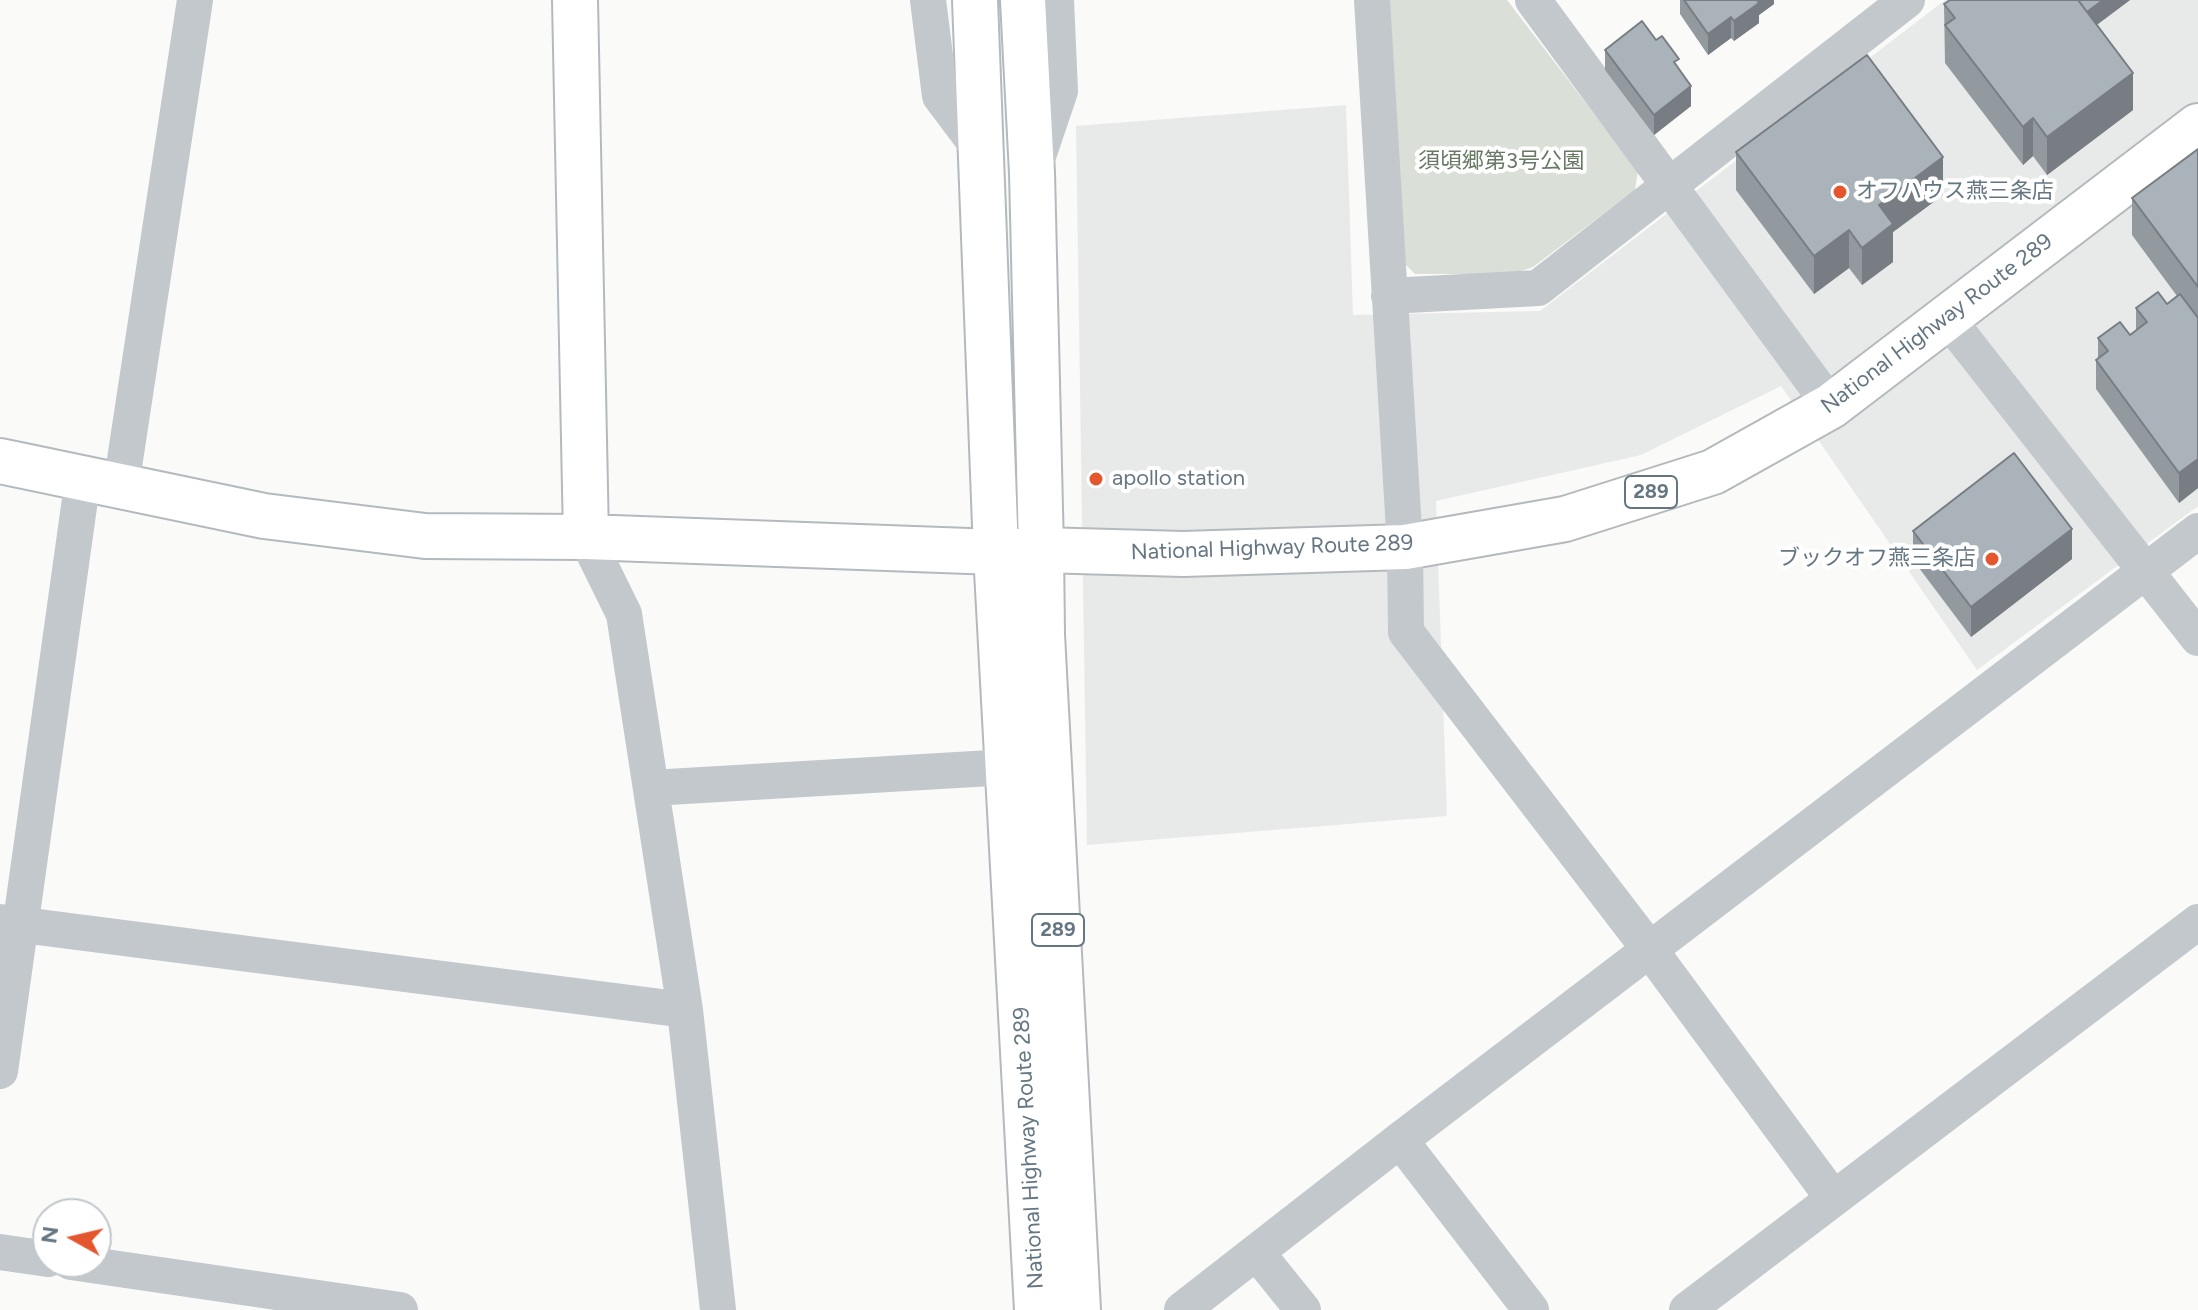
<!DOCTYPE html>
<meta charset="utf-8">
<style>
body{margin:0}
#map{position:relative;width:2198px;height:1310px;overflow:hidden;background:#fafaf8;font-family:Figtree,sans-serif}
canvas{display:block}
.north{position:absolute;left:32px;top:1198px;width:80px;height:80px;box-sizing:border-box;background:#fff;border:2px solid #c1c8cd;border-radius:50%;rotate:278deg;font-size:22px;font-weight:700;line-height:32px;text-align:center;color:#657683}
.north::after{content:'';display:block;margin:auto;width:28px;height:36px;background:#e4572e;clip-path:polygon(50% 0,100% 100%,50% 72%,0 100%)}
</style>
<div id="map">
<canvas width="2198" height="1310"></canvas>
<div class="north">N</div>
</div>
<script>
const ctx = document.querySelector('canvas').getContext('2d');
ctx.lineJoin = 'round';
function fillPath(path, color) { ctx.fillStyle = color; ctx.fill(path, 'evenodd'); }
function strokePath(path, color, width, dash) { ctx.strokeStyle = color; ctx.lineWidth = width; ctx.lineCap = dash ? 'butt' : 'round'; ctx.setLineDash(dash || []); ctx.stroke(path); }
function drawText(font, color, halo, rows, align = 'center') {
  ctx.font = font + ' Figtree,"Noto Sans JP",sans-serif'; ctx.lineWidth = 8; ctx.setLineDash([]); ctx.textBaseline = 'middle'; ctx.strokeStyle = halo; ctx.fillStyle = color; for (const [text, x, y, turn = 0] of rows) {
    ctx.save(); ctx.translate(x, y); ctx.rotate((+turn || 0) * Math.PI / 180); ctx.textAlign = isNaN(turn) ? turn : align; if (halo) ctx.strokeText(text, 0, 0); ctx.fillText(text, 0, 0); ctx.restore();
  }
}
const built = new Path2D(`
 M 1945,0 L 2198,0 L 2198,506 L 1977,670 L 1781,386 L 1641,455 L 1436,501 L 1447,816 L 1087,845 L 1076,126 L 1346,105 L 1353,315 L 1540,311 Z`);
const green = new Path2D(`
 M 1386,0 L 1507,0 L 1638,171 L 1635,190 L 1533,267 L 1512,274 L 1415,274 L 1402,261 Z`);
const street = new Path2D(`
 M 928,0 L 940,96 L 982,152
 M 1372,0 L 1405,547 L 1406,632 L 1650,950 L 1833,1198
 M 1533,0 L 1831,406
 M 1036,162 L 1060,91 L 1056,0
 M 1389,296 L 1538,288 L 1907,0
 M 1947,318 L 2198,638
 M 121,486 L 195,0
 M 586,537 L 624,614 L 685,1010 L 718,1310
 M 651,788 L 1008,767
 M 0,922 L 685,1010
 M 0,1071 L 83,478
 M 1400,1140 L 1531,1310
 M 0,1252 L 48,1259
 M 1257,1253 L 1303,1310
 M 71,1262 L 400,1310
 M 1182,1310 L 1400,1140 L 2198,531
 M 1687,1310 L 2198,922`);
const secondary = new Path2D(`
 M 575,0 L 586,537
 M 1023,0 L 1032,173 L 1041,550
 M 0,461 L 264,516 L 425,536 L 586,537 L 996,552 L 975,0`);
const highway = new Path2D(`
 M 1041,550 L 1042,635 L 1078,1310
 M 1037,1310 L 996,552 L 1041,550 L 1183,554 L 1405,547 L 1565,519 L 1713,472 L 1831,406 L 2198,126`);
const wall = new Path2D(`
 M 1680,0 L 1774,0 L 1774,4 L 1759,15 L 1759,23 L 1734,41 L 1731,38 L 1708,55 L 1680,14 Z
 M 1950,0 L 2130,0 L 2097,25 L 2133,110 L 2047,175 L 2033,156 L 2023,165 L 1945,63 L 1944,4 Z
 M 1605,50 L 1679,69 L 1691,106 L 1654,135 L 1605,70 Z
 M 2198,149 L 2198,488 L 2179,503 L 2096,389 L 2096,360 L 2098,359 L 2098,338 L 2130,335 L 2136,330 L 2136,308 L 2167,304 L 2177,296 L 2132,235 L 2132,198 Z
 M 1736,152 L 1943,195 L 1893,232 L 1893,262 L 1862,285 L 1849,268 L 1814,294 L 1736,190 Z
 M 1913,531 L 2072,559 L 1971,637 L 1913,560 Z`);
const shadedWall = new Path2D(`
 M 1755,0 L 1774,0 L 1774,4 L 1759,15 L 1759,23 L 1734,41 L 1734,21 Z
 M 2103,0 L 2130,0 L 2084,34 L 2084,14 Z
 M 1731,17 L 1731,38 L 1708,55 L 1708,34 Z
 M 2133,73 L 2133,110 L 2047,175 L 2047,137 Z
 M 1691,86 L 1691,106 L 1654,135 L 1654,115 Z
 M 2033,118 L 2033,156 L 2023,165 L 2023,127 Z
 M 1943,157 L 1943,195 L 1893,232 L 1893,262 L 1862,285 L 1862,248 L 1879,205 Z
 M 1849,230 L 1849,268 L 1814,294 L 1814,256 Z
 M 2198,459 L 2198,488 L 2179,503 L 2179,473 Z
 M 2072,529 L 2072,559 L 1971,637 L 1971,607 Z`);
const building = new Path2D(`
 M 1684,0 L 1757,0 L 1759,3 L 1734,21 L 1731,17 L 1708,34 Z
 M 1950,0 L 2078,0 L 2133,73 L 2047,137 L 2033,118 L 2023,127 L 1945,25 L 1955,18 L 1944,4 Z
 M 2078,0 L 2103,0 L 2087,12 Z
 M 1642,21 L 1656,40 L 1662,36 L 1679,59 L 1674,62 L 1691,86 L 1654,115 L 1605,50 Z
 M 1867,55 L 1943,157 L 1879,205 L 1893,224 L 1862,248 L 1849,230 L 1814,256 L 1736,152 Z
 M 2198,149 L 2198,287 L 2132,198 Z
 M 2158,292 L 2167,304 L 2180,294 L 2198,318 L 2198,459 L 2179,473 L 2096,360 L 2108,351 L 2098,338 L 2120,322 L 2130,335 L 2147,322 L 2136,308 Z
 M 2014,453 L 2072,529 L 1971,607 L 1913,531 Z`);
const markers = [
 [1840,192,8,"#e4572e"],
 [1096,479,8,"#e4572e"],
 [1992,559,8,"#e4572e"]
];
const shields = [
 [1651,492,52],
 [1058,930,52]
];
const shieldNames = [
 ["289",1651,492],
 ["289",1058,930]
];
const parkNames = [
 ["須頃郷第3号公園",1501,162]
];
const poiNames = [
 ["オフハウス燕三条店",1856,192],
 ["apollo station",1112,479],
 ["ブックオフ燕三条店",1976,559,"right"]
];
const streetNames = [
 ["National Highway Route 289",1937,324,-37],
 ["National Highway Route 289",1272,548,-2],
 ["National Highway Route 289",1029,1148,-93]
];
fillPath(built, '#e8e9e9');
fillPath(green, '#dadfd7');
strokePath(secondary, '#b3babf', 48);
strokePath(highway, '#b4b9bd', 48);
strokePath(street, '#c3c8cc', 36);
strokePath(secondary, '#fff', 44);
strokePath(highway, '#fff', 44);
fillPath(wall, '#929a9f');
fillPath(shadedWall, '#777d82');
fillPath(building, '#aab3b9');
strokePath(building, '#777d82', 2);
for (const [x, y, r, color] of markers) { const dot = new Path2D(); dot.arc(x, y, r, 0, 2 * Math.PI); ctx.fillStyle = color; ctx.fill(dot); strokePath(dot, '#fff', 3); }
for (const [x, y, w] of shields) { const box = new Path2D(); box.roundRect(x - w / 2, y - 16, w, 32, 6); ctx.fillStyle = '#fff'; ctx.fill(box); strokePath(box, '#657683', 2); }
drawText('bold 20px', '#657683', null, shieldNames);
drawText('22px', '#687a64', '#fff', parkNames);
drawText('22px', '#657683', '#fff', poiNames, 'left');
drawText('22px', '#657683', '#fff', streetNames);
</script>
